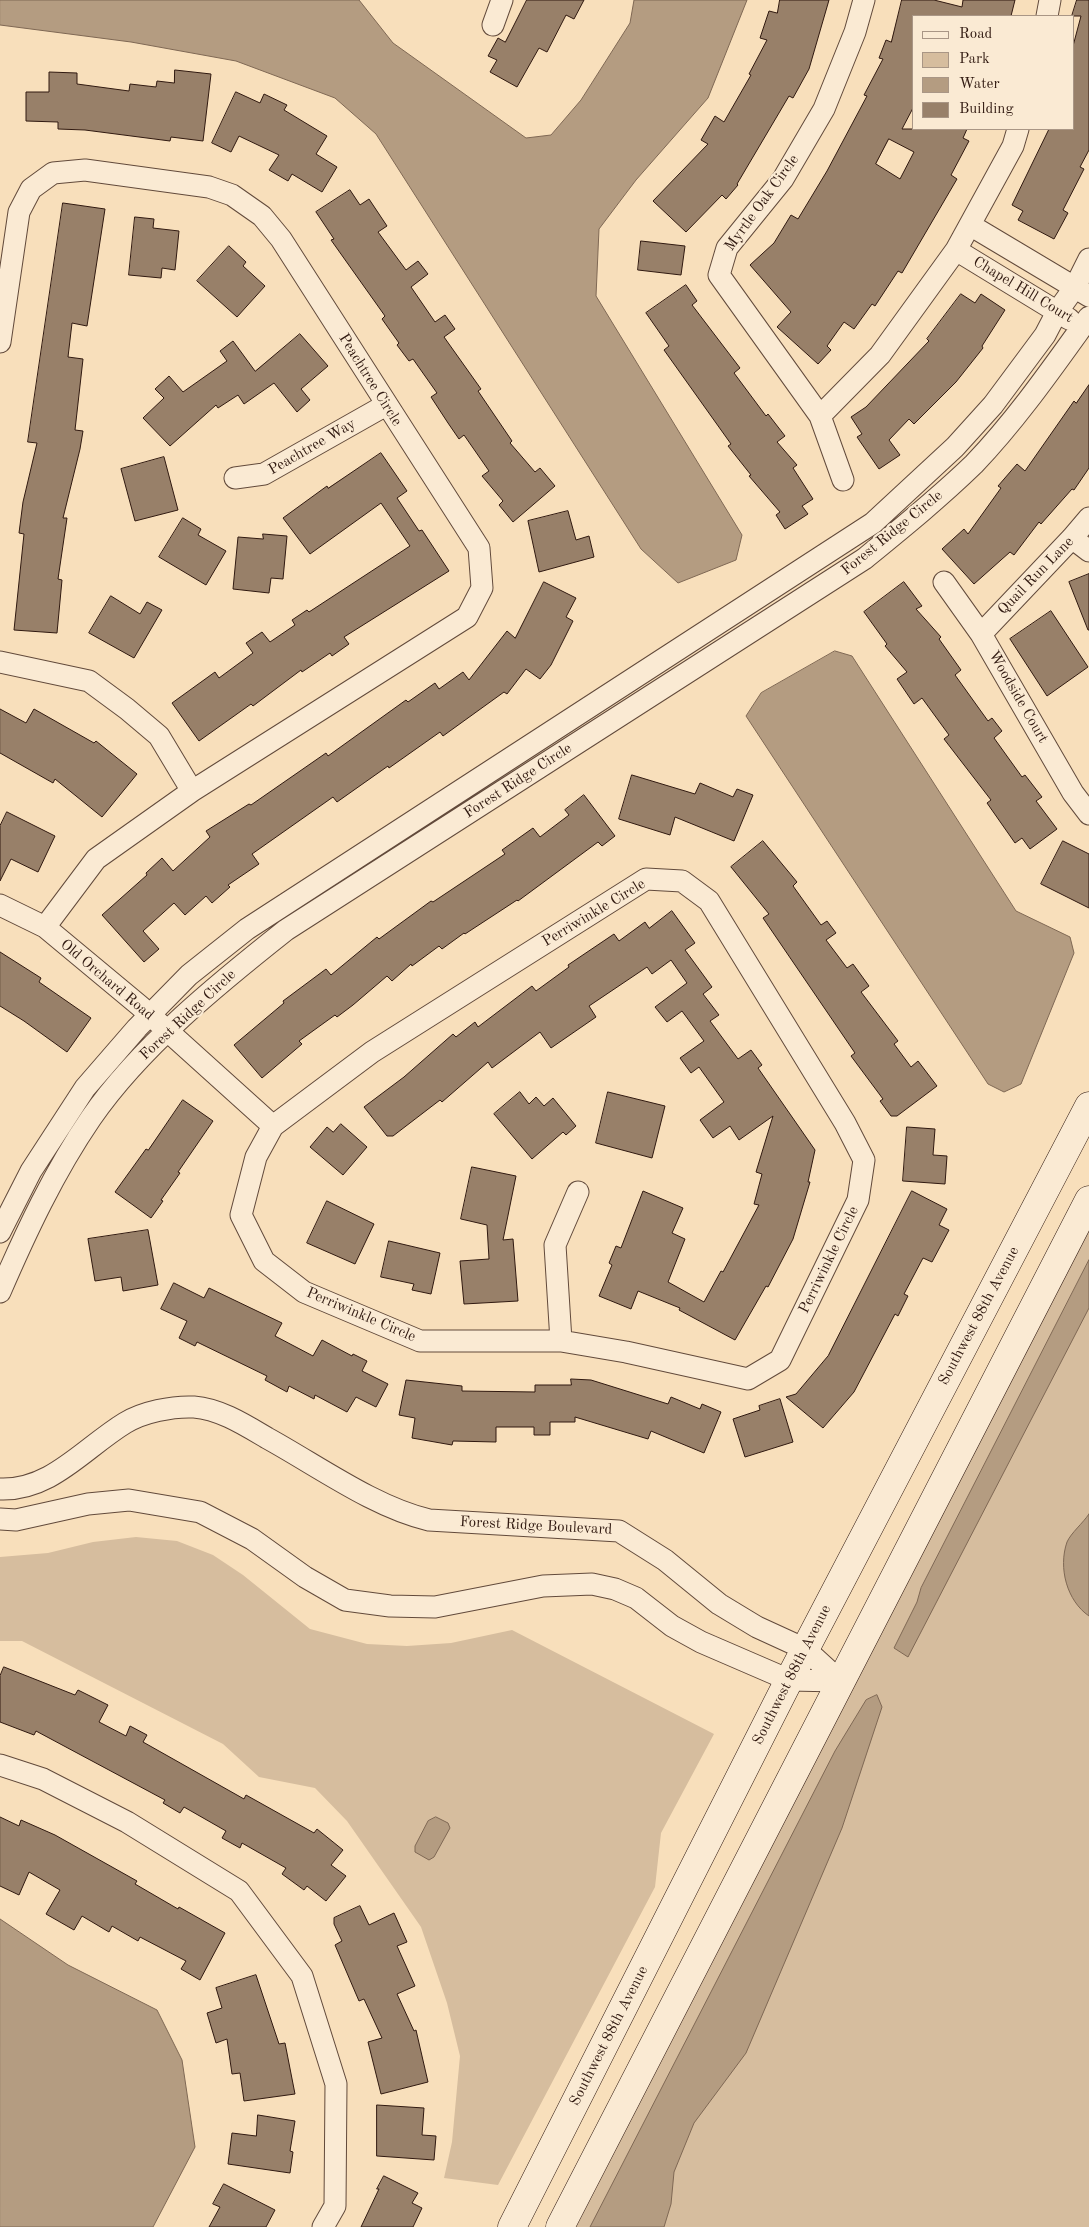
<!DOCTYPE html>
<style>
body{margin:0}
#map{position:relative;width:1089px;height:2227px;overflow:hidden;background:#f8dfbb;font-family:"Old Standard TT",serif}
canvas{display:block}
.legend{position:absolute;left:912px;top:15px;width:162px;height:115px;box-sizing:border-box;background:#faead3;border:1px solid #a99685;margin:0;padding:6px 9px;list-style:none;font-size:15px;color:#301910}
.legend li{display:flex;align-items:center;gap:10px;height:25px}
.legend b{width:25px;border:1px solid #a99685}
</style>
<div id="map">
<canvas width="1089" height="2227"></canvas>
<ul class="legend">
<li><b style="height:6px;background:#faead3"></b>Road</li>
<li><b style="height:14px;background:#d6bd9e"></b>Park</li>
<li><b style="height:14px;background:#b49c81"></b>Water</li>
<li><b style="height:14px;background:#988069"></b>Building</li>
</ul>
</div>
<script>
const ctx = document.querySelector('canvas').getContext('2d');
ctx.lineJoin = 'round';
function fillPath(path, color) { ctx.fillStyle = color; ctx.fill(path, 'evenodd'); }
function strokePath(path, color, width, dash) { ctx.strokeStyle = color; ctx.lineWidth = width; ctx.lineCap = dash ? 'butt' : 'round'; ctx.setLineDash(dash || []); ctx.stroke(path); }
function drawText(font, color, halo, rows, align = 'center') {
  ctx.font = font + ' "Old Standard TT",serif'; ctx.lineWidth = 4.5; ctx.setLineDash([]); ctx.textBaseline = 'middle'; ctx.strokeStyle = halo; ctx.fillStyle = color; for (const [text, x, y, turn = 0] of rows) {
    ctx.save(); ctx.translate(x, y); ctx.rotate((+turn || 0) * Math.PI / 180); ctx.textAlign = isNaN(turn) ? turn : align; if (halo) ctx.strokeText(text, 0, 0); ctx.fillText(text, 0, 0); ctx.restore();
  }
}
const green = new Path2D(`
 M 1089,1219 L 1089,2227 L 576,2227 Z
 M 136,1537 L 177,1541 L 213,1555 L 243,1575 L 310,1629 L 367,1644 L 407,1646 L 451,1643 L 512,1630 L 714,1734 L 661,1833 L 655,1887 L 498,2185 L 444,2178 L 452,2142 L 460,2056 L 447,2003 L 421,1927 L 347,1821 L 315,1788 L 259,1777 L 223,1744 L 22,1641 L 0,1641 L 0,1557 L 48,1553 L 93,1542 Z`);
const water = new Path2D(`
 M 0,0 L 359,0 L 393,43 L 526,138 L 551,135 L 581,100 L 630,23 L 634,0 L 747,0 L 708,98 L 636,180 L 599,229 L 596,296 L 742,535 L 736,560 L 678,583 L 641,549 L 376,134 L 335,98 L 236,61 L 131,42 L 0,25 Z
 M 835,651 L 852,656 L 1016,911 L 1070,937 L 1074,953 L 1021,1084 L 1004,1092 L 988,1084 L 746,716 L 761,693 Z
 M 1089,1260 L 1089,1308 L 908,1657 L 894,1648 L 917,1602 L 921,1588 Z
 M 1089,1514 L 1089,1616 C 1067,1601 1058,1568 1067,1542 C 1071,1533 1083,1523 1089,1514 Z
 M 877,1695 L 882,1707 L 842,1828 L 746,2053 L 694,2123 L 674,2172 L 671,2204 L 664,2227 L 590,2227 L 835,1751 L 866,1700 Z
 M 436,1817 L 448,1823 L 450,1828 L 434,1857 L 429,1860 L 415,1852 L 415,1846 L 428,1821 Z
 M 0,1919 L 68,1965 L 157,2010 L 182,2060 L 195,2147 L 153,2227 L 0,2227 Z`);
const building = new Path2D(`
 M 527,0 L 584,0 L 574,19 L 566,15 L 547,52 L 539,48 L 517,87 L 490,72 L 497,60 L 488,56 L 498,38 L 505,42 Z
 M 780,0 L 829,0 L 809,69 L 793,98 L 789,96 L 737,184 L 738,185 L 726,199 L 722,195 L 686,232 L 653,201 L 708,144 L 701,140 L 715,116 L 724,122 L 751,75 L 749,74 L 767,40 L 760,38 L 769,11 L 777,13 Z
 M 902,0 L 934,0 L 962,7 L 963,0 L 1015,0 L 1011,16 L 913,16 L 913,108 L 902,129 L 967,129 L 963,138 L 969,141 L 951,175 L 957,179 L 902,273 L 898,271 L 875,306 L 872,304 L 854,329 L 844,322 L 827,346 L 831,350 L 818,364 L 777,327 L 791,312 L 750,265 L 774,243 L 791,215 L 798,219 L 827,171 L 867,96 L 864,95 L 883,59 L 879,58 L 886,40 L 891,42 ZM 889,139 L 914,152 L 900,179 L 876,164 Z
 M 1077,0 L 1089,0 L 1089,150 L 1080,167 L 1084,169 L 1063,210 L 1068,213 L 1054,239 L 1018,220 L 1023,211 L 1012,205 L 1049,129 L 1073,129 L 1073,46 L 1081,16 L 1072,16 Z
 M 175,70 L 211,74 L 203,141 L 171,137 L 170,141 L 85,130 L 58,129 L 58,122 L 26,121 L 26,92 L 49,92 L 49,72 L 77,73 L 77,84 L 129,91 L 130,84 L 156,87 L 157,81 L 174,83 Z
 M 236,92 L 260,103 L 264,94 L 287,105 L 284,110 L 327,136 L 316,154 L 337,167 L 322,192 L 292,174 L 288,181 L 269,170 L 279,155 L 239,136 L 231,152 L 212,143 Z
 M 350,190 L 360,205 L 369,199 L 387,226 L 378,232 L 406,270 L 418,261 L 428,274 L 411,287 L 435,322 L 445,315 L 455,329 L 444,337 L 481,389 L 478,391 L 512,441 L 510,443 L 535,472 L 540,468 L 555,486 L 513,522 L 499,505 L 503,501 L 482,476 L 489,471 L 464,435 L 459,439 L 448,423 L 431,397 L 437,393 L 413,359 L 409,361 L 397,345 L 399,343 L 382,319 L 385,316 L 331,240 L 334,239 L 316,212 Z
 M 63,203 L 105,209 L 87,326 L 72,323 L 68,357 L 83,359 L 75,430 L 83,431 L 80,449 L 63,518 L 67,518 L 58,579 L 62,580 L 57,633 L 14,630 L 24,534 L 19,533 L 23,502 L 37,443 L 28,442 Z
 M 135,217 L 154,219 L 153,228 L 179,231 L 175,270 L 162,268 L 161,278 L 129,275 Z
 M 641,241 L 685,246 L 681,275 L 638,270 Z
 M 229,246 L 246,262 L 243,266 L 265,286 L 237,317 L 197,281 Z
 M 686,285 L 697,301 L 692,305 L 740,368 L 734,373 L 766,416 L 768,414 L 785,436 L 777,442 L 797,465 L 793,468 L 813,499 L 802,506 L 808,514 L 785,529 L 776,515 L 780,512 L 749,476 L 751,475 L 728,446 L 731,444 L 664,350 L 669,346 L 646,313 Z
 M 961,294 L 975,303 L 981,294 L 1005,310 L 982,346 L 983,348 L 956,382 L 914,424 L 909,419 L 889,440 L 900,455 L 879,469 L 857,437 L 862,434 L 851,417 L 866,407 L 929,341 L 927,339 Z
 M 300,334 L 328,366 L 301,389 L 310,400 L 297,412 L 274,383 L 244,404 L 238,395 L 218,408 L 216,405 L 170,446 L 143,418 L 164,398 L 155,389 L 169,376 L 183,392 L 227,361 L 220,351 L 233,341 L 255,371 Z
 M 1089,385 L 1089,468 L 1074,490 L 1072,489 L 1041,524 L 1039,522 L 1014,555 L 1010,552 L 974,584 L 942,549 L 964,529 L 968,534 L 1001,488 L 998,486 L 1017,464 L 1025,471 L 1074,401 L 1076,403 Z
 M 381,453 L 407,491 L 397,498 L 419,531 L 422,530 L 449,571 L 344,637 L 349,644 L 332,656 L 330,653 L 302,672 L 301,670 L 253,706 L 251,704 L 199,741 L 172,703 L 215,672 L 219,678 L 253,653 L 246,643 L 262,632 L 270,642 L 295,625 L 292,620 L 307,610 L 309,612 L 410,546 L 381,503 L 310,554 L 283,518 L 327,486 L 328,488 Z
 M 164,457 L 178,510 L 135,521 L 121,469 Z
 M 568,511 L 576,540 L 589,536 L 594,557 L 539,572 L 528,521 Z
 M 183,518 L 201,529 L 198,535 L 226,551 L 206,585 L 159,557 Z
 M 263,534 L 287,536 L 283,579 L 271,578 L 269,593 L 233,589 L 238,537 L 263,539 Z
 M 1089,574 L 1089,630 L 1088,630 L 1069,582 Z
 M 544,582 L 576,598 L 566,617 L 573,621 L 551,665 L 540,679 L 526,669 L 507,694 L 504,692 L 443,736 L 440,732 L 389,768 L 388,766 L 337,802 L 333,797 L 252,854 L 259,864 L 228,885 L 230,887 L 212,903 L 206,896 L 185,915 L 174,903 L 143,931 L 159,949 L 144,962 L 102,915 L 147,875 L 146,873 L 162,858 L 173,871 L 210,837 L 206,831 L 249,804 L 251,805 L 326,753 L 328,756 L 406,700 L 408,702 L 435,683 L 439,689 L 463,672 L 469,680 L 507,631 L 515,638 Z
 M 904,582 L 922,606 L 916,609 L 941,637 L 939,639 L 961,670 L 955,675 L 988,721 L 992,718 L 1002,731 L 994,738 L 1022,777 L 1025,775 L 1042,797 L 1036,801 L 1057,829 L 1030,849 L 1022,838 L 1015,843 L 987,803 L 991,800 L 944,739 L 949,735 L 922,698 L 914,704 L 897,679 L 907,672 L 885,646 L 887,644 L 864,612 Z
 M 111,596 L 140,614 L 147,602 L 162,610 L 134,658 L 89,633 Z
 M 1051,611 L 1088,667 L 1047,696 L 1010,639 Z
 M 0,709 L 26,723 L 34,709 L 94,743 L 96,741 L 137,774 L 102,817 L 55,779 L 53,783 L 0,753 Z
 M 632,775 L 695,794 L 700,783 L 733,797 L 737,789 L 753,795 L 734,841 L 675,817 L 670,835 L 619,819 Z
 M 584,795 L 615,836 L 602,846 L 598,842 L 518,901 L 517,900 L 465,934 L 464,933 L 442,949 L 439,946 L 412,966 L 411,964 L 392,981 L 387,976 L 353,1005 L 337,1017 L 335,1015 L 299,1041 L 302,1044 L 262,1078 L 234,1045 L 284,1003 L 283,1001 L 326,969 L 331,975 L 377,937 L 379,939 L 431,901 L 433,902 L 505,854 L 502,850 L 533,828 L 540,837 L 569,815 L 565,810 Z
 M 7,812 L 55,836 L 38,872 L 11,859 L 0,881 L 0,826 Z
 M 763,841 L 797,882 L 793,886 L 821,925 L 827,921 L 836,933 L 826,940 L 847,968 L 853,964 L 869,986 L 861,992 L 898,1041 L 894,1044 L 911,1067 L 918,1061 L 937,1086 L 897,1116 L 891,1116 L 880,1101 L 883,1099 L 851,1056 L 855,1053 L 763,918 L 769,914 L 731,867 Z
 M 1063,841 L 1089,854 L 1089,908 L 1041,884 Z
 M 672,911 L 695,943 L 685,950 L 712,987 L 703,994 L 719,1015 L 710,1021 L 738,1059 L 751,1050 L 762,1065 L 758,1068 L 815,1150 L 808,1182 L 810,1182 L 793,1239 L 768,1287 L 766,1286 L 735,1340 L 679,1310 L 680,1308 L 638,1291 L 631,1309 L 599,1296 L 612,1265 L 609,1263 L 616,1246 L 621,1248 L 643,1191 L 683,1208 L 672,1233 L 685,1239 L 668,1282 L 704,1302 L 721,1271 L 723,1272 L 759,1205 L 754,1204 L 762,1174 L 756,1172 L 773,1116 L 739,1140 L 730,1126 L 713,1138 L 700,1120 L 724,1102 L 699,1067 L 691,1073 L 680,1058 L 704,1041 L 682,1011 L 667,1022 L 655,1007 L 687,983 L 671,960 L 652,974 L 647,967 L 589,1006 L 596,1017 L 551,1048 L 540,1032 L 492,1068 L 488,1062 L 442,1102 L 440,1100 L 393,1136 L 387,1136 L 364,1107 L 404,1077 L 453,1034 L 456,1037 L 475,1022 L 478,1027 L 532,986 L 536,991 L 569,967 L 568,965 L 614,934 L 619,941 L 645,922 L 649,928 Z
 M 0,952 L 41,978 L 39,982 L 91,1018 L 67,1052 L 24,1021 L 0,1006 Z
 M 520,1092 L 529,1104 L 536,1097 L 544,1106 L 553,1098 L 576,1126 L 566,1135 L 563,1132 L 532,1159 L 494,1114 Z
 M 608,1092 L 665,1106 L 652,1158 L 596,1143 Z
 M 183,1100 L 213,1121 L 178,1172 L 180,1173 L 161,1200 L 163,1201 L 151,1218 L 115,1192 L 146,1149 L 148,1150 Z
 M 341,1124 L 367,1147 L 343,1175 L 310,1147 L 327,1127 L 333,1132 Z
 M 907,1127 L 935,1129 L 933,1155 L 947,1156 L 945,1184 L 903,1181 Z
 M 472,1167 L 516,1176 L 503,1240 L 513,1239 L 518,1301 L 464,1304 L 460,1261 L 489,1259 L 487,1225 L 461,1219 Z
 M 912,1191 L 947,1209 L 939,1225 L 949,1230 L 932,1262 L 923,1258 L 904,1294 L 908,1296 L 898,1316 L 895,1314 L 854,1392 L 823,1428 L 786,1397 L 796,1394 L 828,1356 Z
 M 327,1201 L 374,1224 L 355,1264 L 307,1243 Z
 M 148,1230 L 158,1285 L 123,1291 L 121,1277 L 95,1281 L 88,1239 Z
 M 389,1241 L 440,1253 L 431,1294 L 412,1290 L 414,1284 L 381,1277 Z
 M 174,1283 L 204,1298 L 209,1288 L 282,1323 L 275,1336 L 313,1356 L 322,1340 L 352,1356 L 353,1354 L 367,1361 L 362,1371 L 388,1384 L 376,1407 L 356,1397 L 347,1412 L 315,1395 L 314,1399 L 289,1386 L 287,1392 L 265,1380 L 267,1376 L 197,1342 L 195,1346 L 179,1338 L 187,1321 L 161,1309 Z
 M 571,1379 L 591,1380 L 668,1404 L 671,1397 L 700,1409 L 702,1404 L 721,1412 L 704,1453 L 651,1431 L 648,1439 L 575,1417 L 575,1422 L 550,1422 L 550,1435 L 534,1435 L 534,1427 L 496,1427 L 496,1442 L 453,1441 L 452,1445 L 412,1438 L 415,1418 L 399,1415 L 406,1380 L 462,1386 L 462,1391 L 535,1392 L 535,1385 L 571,1385 Z
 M 780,1399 L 793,1442 L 745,1457 L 733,1419 L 760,1410 L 759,1406 Z
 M 4,1667 L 75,1695 L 78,1690 L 108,1705 L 99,1722 L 126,1736 L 130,1726 L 147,1735 L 143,1742 L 244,1799 L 246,1795 L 314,1833 L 317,1829 L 343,1850 L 331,1865 L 346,1876 L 326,1901 L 307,1886 L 304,1890 L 282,1874 L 286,1868 L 242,1843 L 240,1848 L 222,1838 L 226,1831 L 184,1807 L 180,1813 L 163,1803 L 165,1800 L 36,1731 L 34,1735 L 0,1722 L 0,1676 Z
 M 0,1817 L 19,1826 L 21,1820 L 55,1835 L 137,1881 L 135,1884 L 178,1909 L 179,1907 L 225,1933 L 200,1980 L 181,1969 L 186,1961 L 140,1937 L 138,1941 L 112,1926 L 109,1932 L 82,1916 L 74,1930 L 46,1914 L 60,1890 L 29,1872 L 19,1895 L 0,1886 Z
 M 360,1906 L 369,1925 L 394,1913 L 407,1942 L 397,1946 L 415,1986 L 397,1994 L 414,2031 L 416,2030 L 428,2082 L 381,2094 L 368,2042 L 382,2038 L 364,1999 L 359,2001 L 335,1945 L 342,1941 L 334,1924 L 334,1918 Z
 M 256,1975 L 279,2044 L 285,2043 L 295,2094 L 244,2101 L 240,2073 L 232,2074 L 227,2039 L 216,2043 L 207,2013 L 222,2008 L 216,1988 Z
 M 377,2105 L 424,2108 L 422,2135 L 436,2136 L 434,2160 L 377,2156 Z
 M 258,2115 L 295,2121 L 290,2151 L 293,2152 L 290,2173 L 228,2164 L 232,2133 L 256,2136 Z
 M 384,2176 L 418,2193 L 412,2203 L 422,2208 L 413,2227 L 361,2227 L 379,2189 L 377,2189 Z
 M 224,2184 L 275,2210 L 266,2227 L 209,2227 L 220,2207 L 213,2204 Z`);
const street = new Path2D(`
 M 1047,16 L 1050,0
 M 493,25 L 502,0
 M 970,225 L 1089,296
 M 956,250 L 1069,319
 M 0,342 L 19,212 L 31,189 L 53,173 L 85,170 L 209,187 L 232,195 L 262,216 L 281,239 L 479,548 L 482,588 L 467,617 L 192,791 L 96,859 L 45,927
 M 820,416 L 880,355 L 956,250 L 1013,146 L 1018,129
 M 235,478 L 264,474 L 386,405
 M 843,480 L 820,416 L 719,275 L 727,248 L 783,179 L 824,109 L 855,32 L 864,0
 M 1072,538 L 1089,551
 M 944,582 L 981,634 L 1073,793 L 1089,814
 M 981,634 L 1072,538 L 1089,518
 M 0,662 L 89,681 L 127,709 L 159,736 L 192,791
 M 646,879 L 682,881 L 709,901 L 845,1123 L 864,1160 L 858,1200 L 780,1360 L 748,1379 L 626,1352 L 561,1341 L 420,1341 L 304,1292 L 264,1261 L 241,1215 L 256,1157 L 273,1126 L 372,1052 Z
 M 0,905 L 45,927 L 140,1006 L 273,1126
 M 0,1232 L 31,1171 L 85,1088 L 137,1028 L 189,975 L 247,929 L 873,523 L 955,447 L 993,405 L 1045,335 L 1057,312 L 1075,287 L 1089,259
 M 0,1292 C 26,1232 54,1172 91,1118 C 140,1047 219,983 286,930 L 864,559 C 902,528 939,498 974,464 C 1017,419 1053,367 1089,317
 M 561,1341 L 555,1245 L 578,1192
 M 0,1489 C 51,1491 84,1448 125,1423 C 143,1412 172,1406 194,1407 C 220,1409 245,1425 267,1438 C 318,1466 374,1507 429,1520 L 619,1531 L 665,1560 L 719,1604 L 757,1627 L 805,1649 L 840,1681
 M 0,1519 L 16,1520 L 88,1504 L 129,1500 L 200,1512 L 252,1539 L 305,1577 L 345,1600 L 390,1606 L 435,1607 L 543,1586 L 592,1584 L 615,1589 L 636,1598 L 672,1626 L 701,1642 L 789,1680 L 840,1681
 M 0,1765 L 43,1779 L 127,1822 L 239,1891 L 302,1976 L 336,2084 L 335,2206 L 323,2227`);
const secondary = new Path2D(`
 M 512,2227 L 789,1680 L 1089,1106
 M 560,2227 L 1089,1200`);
const streetNames = [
 ["Myrtle Oak Circle",762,203,-54],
 ["Chapel Hill Court",1023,290,31],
 ["Peachtree Circle",370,380,58],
 ["Peachtree Way",312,447,-30],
 ["Forest Ridge Circle",892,533,-39],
 ["Quail Run Lane",1036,576,-46],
 ["Woodside Court",1018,697,60],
 ["Forest Ridge Circle",518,781,-33],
 ["Perriwinkle Circle",594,913,-31],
 ["Old Orchard Road",107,980,40],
 ["Forest Ridge Circle",188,1015,-43],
 ["Perriwinkle Circle",829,1260,-64],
 ["Perriwinkle Circle",361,1315,23],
 ["Southwest 88th Avenue",979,1316,-62],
 ["Forest Ridge Boulevard",536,1526,3],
 ["Southwest 88th Avenue",792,1675,-63],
 ["Southwest 88th Avenue",609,2036,-63]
];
fillPath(green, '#d6bd9e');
fillPath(water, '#b49c81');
strokePath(water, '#7f6854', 1);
fillPath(building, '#988069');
strokePath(building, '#301910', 1);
strokePath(street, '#624a3b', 23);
strokePath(secondary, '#301910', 29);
strokePath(street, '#faead3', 21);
strokePath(secondary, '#faead3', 28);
drawText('15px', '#301910', '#faead3', streetNames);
</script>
